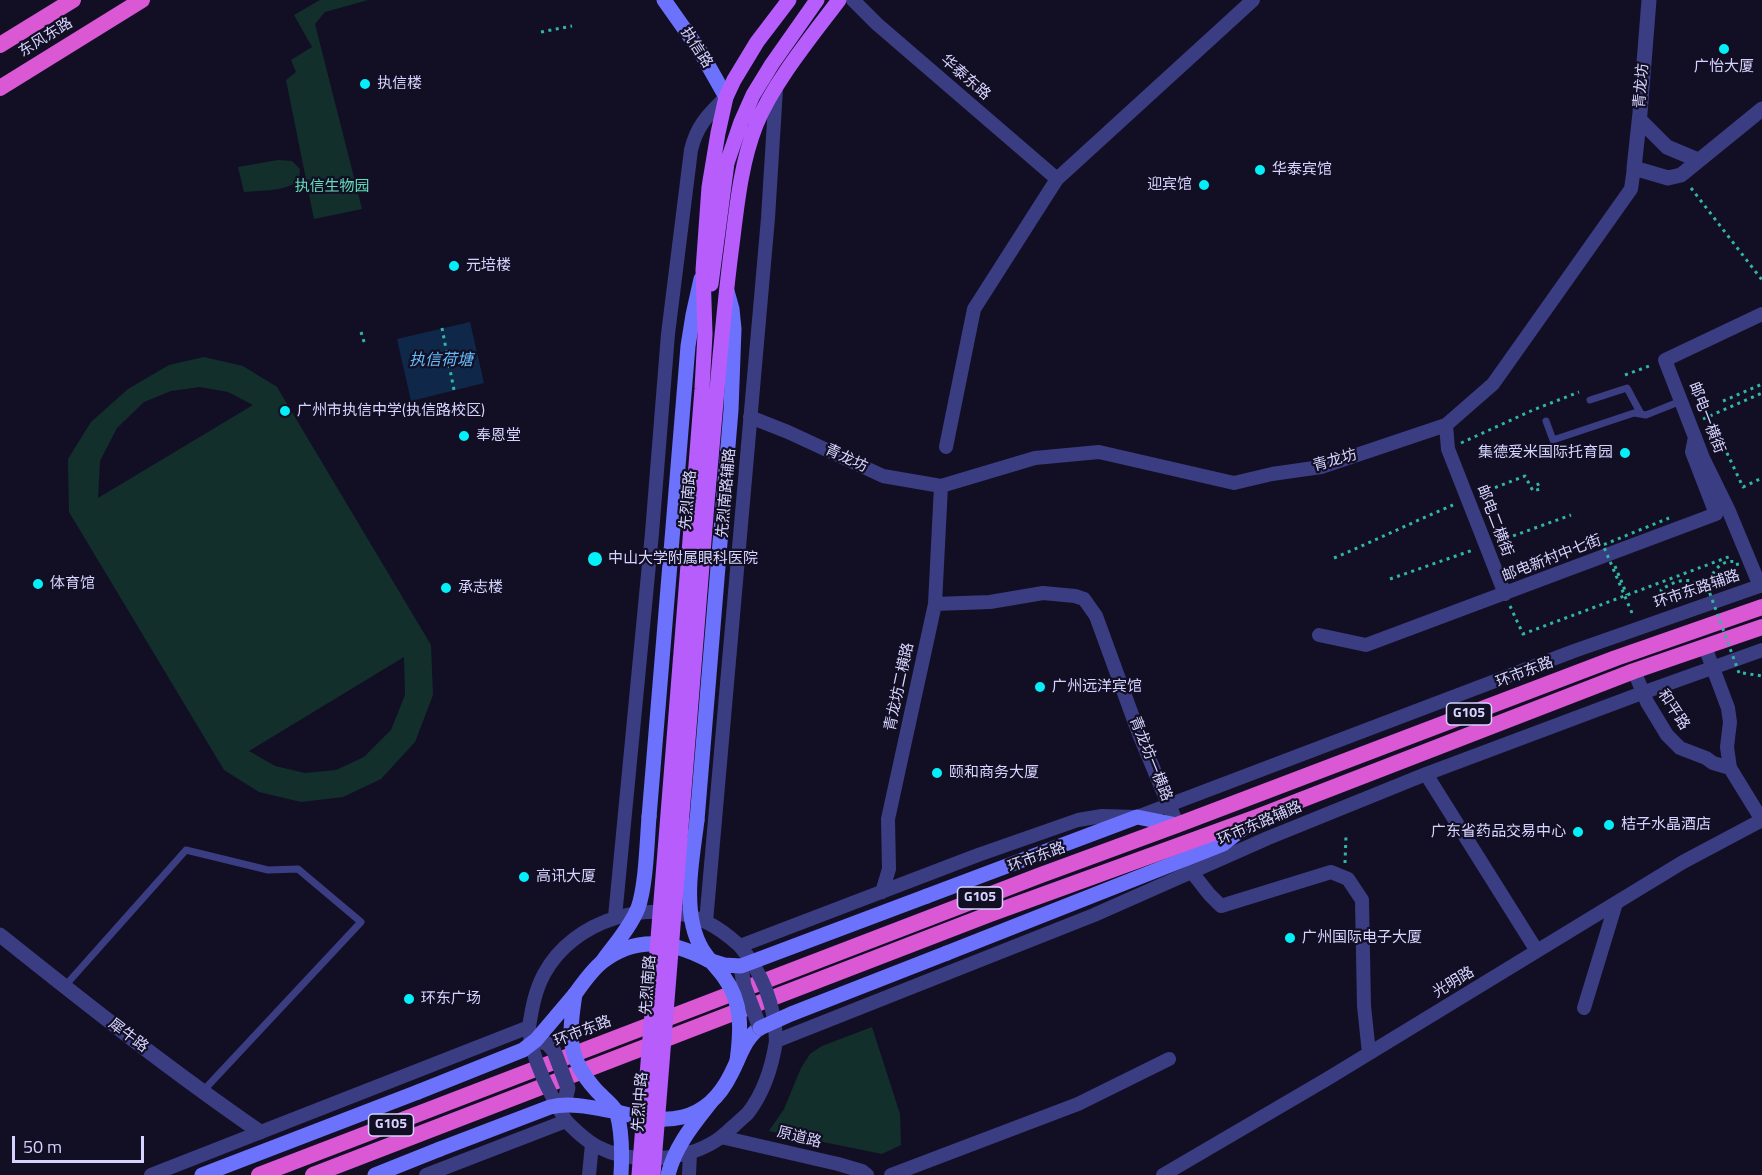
<!DOCTYPE html>
<meta charset="utf-8">
<style>
body{margin:0}
#map{position:relative;width:1762px;height:1175px;overflow:hidden;background:#120f25;font-family:"Titillium Web",sans-serif}
canvas{display:block}
.scale{position:absolute;left:12px;top:1136px;width:132px;height:27px;box-sizing:border-box;border:3px solid #d6d4fe;border-top:0;padding-left:8px;font-size:18px;line-height:21px;white-space:nowrap;color:#d6d4fe;-webkit-text-stroke:4px #120f25;paint-order:stroke}
</style>
<div id="map">
<canvas width="1762" height="1175"></canvas>
<div class="scale">50 m</div>
</div>
<script>
const ctx = document.querySelector('canvas').getContext('2d');
ctx.lineJoin = 'round';
function fillPath(path, color) { ctx.fillStyle = color; ctx.fill(path, 'evenodd'); }
function strokePath(path, color, width, dash) { ctx.strokeStyle = color; ctx.lineWidth = width; ctx.lineCap = dash ? 'butt' : 'round'; ctx.setLineDash(dash || []); ctx.stroke(path); }
function drawText(font, color, halo, rows, align = 'center') {
  ctx.font = font + ' "Titillium Web","Noto Sans SC",sans-serif'; ctx.lineWidth = 4.5; ctx.setLineDash([]); ctx.textBaseline = 'middle'; ctx.strokeStyle = halo; ctx.fillStyle = color; for (const [text, x, y, turn = 0] of rows) {
    ctx.save(); ctx.translate(x, y); ctx.rotate((+turn || 0) * Math.PI / 180); ctx.textAlign = isNaN(turn) ? turn : align; if (halo) ctx.strokeText(text, 0, 0); ctx.fillText(text, 0, 0); ctx.restore();
  }
}
const green = new Path2D(`
 M 320,0 L 368,0 L 325,12 L 315,24 L 362,209 L 314,219 L 286,80 L 296,72 L 291,60 L 312,47 L 294,15 Z
 M 278,160 L 292,161 L 300,169 L 299,180 C 285,192 262,190 244,192 L 238,167 Z
 M 204,357 L 243,366 L 277,387 L 431,645 L 433,695 L 415,742 L 381,779 L 343,797 L 301,802 L 259,792 L 224,770 L 69,512 L 68,459 L 91,422 L 128,389 L 169,365 ZM 200,387 L 228,392 L 253,405 L 98,498 L 100,461 L 117,428 L 144,402 L 171,391 ZM 404,657 L 405,695 L 391,730 L 364,757 L 336,770 L 305,773 L 275,766 L 249,751 Z
 M 872,1027 L 900,1114 L 901,1145 L 882,1154 L 769,1131 L 784,1109 L 801,1068 L 810,1054 L 822,1046 Z`);
const water = new Path2D(`
 M 470,322 L 484,383 L 411,401 L 397,339 Z`);
const path = new Path2D(`
 M 541,32 L 572,26
 M 1691,188 L 1762,280
 M 442,328 L 454,390
 M 361,332 L 365,345
 M 1625,375 L 1652,365
 M 1723,401 L 1762,384
 M 1703,419 L 1762,393
 M 1709,433 L 1718,434 L 1743,487 L 1762,478
 M 1461,443 L 1533,410 L 1579,392
 M 1481,493 L 1525,476 L 1533,491 L 1540,489 L 1537,482
 M 1499,541 L 1571,515
 M 1334,558 C 1374,541 1413,522 1453,505
 M 1615,566 L 1627,595
 M 1728,571 L 1731,579
 M 1390,579 L 1473,550
 M 1689,589 L 1666,596 L 1662,594 L 1661,590 C 1677,579 1692,576 1707,589
 M 1510,606 L 1523,634 L 1731,556 L 1731,554
 M 1743,673 L 1762,676
 M 1345,863 L 1346,835`);
const service = new Path2D(`
 M 1590,400 L 1627,388 L 1641,414
 M 1546,421 L 1553,440 L 1634,413 L 1646,415 L 1681,401
 M 64,987 L 186,850 L 268,870 L 298,869 L 361,922 L 203,1091`);
const minor = new Path2D(`
 M 853,0 L 877,24 L 1057,179
 M 750,417 L 788,432 L 883,476 L 941,486 L 1035,458 L 1099,452 L 1234,483 L 1272,474 L 1321,467 L 1446,425 L 1493,384 L 1631,189 L 1634,168
 M 1446,425 L 1448,449 L 1505,594
 M 946,447 L 974,309 L 1057,179 L 1253,0
 M 1760,586 L 1728,509 L 1703,458 L 1665,360 L 1762,314
 M 935,604 L 990,602 L 1043,593 L 1075,596 L 1084,599 L 1096,616 L 1139,734 L 1169,806
 M 1319,635 L 1366,645 L 1716,514 L 1692,452 L 1695,437
 M 1705,647 L 1728,708 L 1730,722 L 1727,747 L 1730,768 L 1762,820
 M 1634,671 L 1647,702 L 1667,735 L 1680,748 L 1706,758 L 1713,763 L 1730,768
 M 1426,774 L 1537,951
 M 1196,867 L 1191,871 L 1209,894 L 1221,906 L 1331,872 L 1348,879 L 1362,900 L 1364,1006 L 1369,1053
 M 882,892 L 889,869 L 888,819 L 935,604 L 941,486
 M 615,917 L 652,533 L 668,334 L 691,150 C 697,125 708,115 726,97
 M 706,922 L 768,218 L 776,89
 M 1584,1008 L 1616,903
 M 721,1137 L 838,1164 L 862,1171 L 867,1175
 M 151,1175 L 529,1027 C 532,1008 535,991 544,974 C 574,919 650,897 706,922 C 719,928 730,937 740,946 L 978,855 L 1078,820 L 1102,816 L 1137,817 L 1574,651 L 1762,585
 M 426,1175 L 566,1121 C 576,1131 586,1141 598,1147 C 633,1165 685,1161 717,1140 C 723,1136 729,1130 735,1125 C 739,1121 744,1117 748,1113 C 765,1091 772,1067 776,1041 L 1094,915 L 1268,838 L 1426,774 L 1642,693 L 1762,650
 M 589,1175 L 592,1144
 M 689,1175 L 690,1152
 M 891,1175 L 1078,1104 L 1169,1059
 M 1163,1175 L 1327,1079 L 1683,862 L 1762,820`);
const tertiary = new Path2D(`
 M 1649,0 L 1640,113 L 1634,168 L 1668,178 L 1681,175 L 1762,109
 M 1640,120 L 1667,147 L 1698,160
 M 1169,806 L 1177,825
 M 0,935 C 85,1003 170,1070 260,1132`);
const secondary = new Path2D(`
 M 664,0 L 700,51 L 726,97
 M 649,817 L 688,346 L 693,315 L 701,279
 M 697,820 L 731,410 L 734,329 L 732,309 L 727,291
 M 927,896 L 1137,817 L 1177,825
 M 947,953 L 1223,844 L 1252,821
 M 575,994 C 583,983 592,970 602,962 C 636,935 673,941 708,960
 M 617,1112 C 665,1125 706,1125 731,1074 C 739,1059 745,1037 760,1028
 M 202,1175 L 418,1092
 M 375,1175 L 440,1149`);
const primary = new Path2D(`
 M 711,284 L 727,163 L 741,122 L 753,95 L 772,64 L 817,0
 M 694,490 L 702,389 L 705,334 L 703,270 L 709,187 L 718,133 L 726,97 L 734,80 L 757,42 L 789,0
 M 708,491 C 716,409 721,327 732,245 C 737,205 741,163 756,125 C 773,83 812,36 839,0`);
const trunk = new Path2D(`
 M 0,45 L 73,0
 M 0,88 L 142,0
 M 259,1175 L 1041,875 L 1177,825 L 1616,658 L 1762,607
 M 313,1175 L 990,914 L 1257,817 L 1634,671 L 1762,627`);
const pathBridge = new Path2D(`
 M 1720,578 L 1732,572 L 1738,567 L 1737,562 C 1720,558 1708,575 1709,591 L 1739,673
 M 1632,613 L 1603,545 L 1669,518`);
const minorBridge = new Path2D(`
 M 740,946 C 763,974 775,1005 776,1041
 M 529,1027 C 531,1059 550,1094 566,1121`);
const tertiaryBridge = new Path2D(`
 M 741,966 L 744,986 L 760,1028
 M 536,1040 L 548,1044 L 554,1051 L 568,1088 L 566,1096 L 561,1105`);
const secondaryBridge = new Path2D(`
 M 697,820 C 693,854 685,892 693,926 C 699,951 709,958 724,977 C 743,1003 741,1031 737,1061
 M 708,960 L 724,965 L 741,966 L 927,896
 M 602,962 C 614,945 630,928 638,908 C 646,886 647,842 649,817
 M 575,994 C 569,1035 566,1057 596,1090 C 602,1097 615,1106 617,1114 C 622,1131 622,1157 621,1175
 M 760,1028 L 791,1014 L 947,953
 M 418,1092 L 523,1050 L 536,1040 L 575,994
 M 440,1149 L 550,1107 C 572,1102 595,1108 617,1112
 M 668,1175 C 675,1146 693,1125 711,1102`);
const primaryBridge = new Path2D(`
 M 639,1175 L 694,490
 M 653,1175 L 708,491`);
const markers = [
 [1724,49,6,"#05eff9"],
 [365,84,6,"#05eff9"],
 [1260,170,6,"#05eff9"],
 [1204,185,6,"#05eff9"],
 [454,266,6,"#05eff9"],
 [285,411,6,"#05eff9"],
 [464,436,6,"#05eff9"],
 [1625,453,6,"#05eff9"],
 [595,559,8,"#05eff9"],
 [38,584,6,"#05eff9"],
 [446,588,6,"#05eff9"],
 [1040,687,6,"#05eff9"],
 [937,773,6,"#05eff9"],
 [1609,825,6,"#05eff9"],
 [1578,832,6,"#05eff9"],
 [524,877,6,"#05eff9"],
 [1290,938,6,"#05eff9"],
 [409,999,6,"#05eff9"]
];
const shields = [
 [1469,714,45],
 [980,898,45],
 [391,1125,45]
];
const shieldNames = [
 ["G105",1469,714],
 ["G105",980,898],
 ["G105",391,1125]
];
const streetNames = [
 ["东风东路",46,38,-32],
 ["执信路",696,48,57],
 ["华泰东路",965,78,41],
 ["青龙坊",1642,86,-85],
 ["邮电一横街",1706,418,69],
 ["青龙坊",846,459,25],
 ["青龙坊",1335,461,-16],
 ["先烈南路辅路",727,493,-85],
 ["先烈南路",689,500,-85],
 ["邮电二横街",1494,521,69],
 ["邮电新村中七街",1552,559,-21],
 ["环市东路辅路",1697,590,-19],
 ["环市东路",1525,673,-21],
 ["青龙坊二横路",900,687,-78],
 ["和平路",1673,710,57],
 ["青龙坊一横路",1150,759,68],
 ["环市东路辅路",1260,824,-23],
 ["环市东路",1037,858,-20],
 ["光明路",1454,983,-31],
 ["先烈南路",649,985,-86],
 ["环市东路",583,1032,-21],
 ["犀牛路",128,1036,37],
 ["先烈中路",641,1102,-86],
 ["原道路",799,1138,14]
];
const poiNames = [
 ["广怡大厦",1724,67,"center"],
 ["执信楼",377,84],
 ["华泰宾馆",1272,170],
 ["迎宾馆",1192,185,"right"],
 ["元培楼",466,266],
 ["广州市执信中学(执信路校区)",297,411],
 ["奉恩堂",476,436],
 ["集德爱米国际托育园",1613,453,"right"],
 ["中山大学附属眼科医院",608,559],
 ["体育馆",50,584],
 ["承志楼",458,588],
 ["广州远洋宾馆",1052,687],
 ["颐和商务大厦",949,773],
 ["桔子水晶酒店",1621,825],
 ["广东省药品交易中心",1566,832,"right"],
 ["高讯大厦",536,877],
 ["广州国际电子大厦",1302,938],
 ["环东广场",421,999]
];
const parkNames = [
 ["执信生物园",332,187]
];
const waterNames = [
 ["执信荷塘",441,361]
];
fillPath(green, '#122f2c');
fillPath(water, '#0f2849');
strokePath(path, '#31b5a5', 3, [3, 4.5]);
strokePath(service, '#3b3d83', 7);
strokePath(minor, '#3b3d83', 14);
strokePath(tertiary, '#3b3d83', 15);
strokePath(secondary, '#6d72fc', 15);
strokePath(primary, '#b75dfc', 15);
strokePath(trunk, '#da58d4', 16);
strokePath(pathBridge, '#31b5a5', 3, [3, 4.5]);
strokePath(minorBridge, '#3b3d83', 14);
strokePath(tertiaryBridge, '#3b3d83', 15);
strokePath(secondaryBridge, '#6d72fc', 15);
strokePath(primaryBridge, '#b75dfc', 15);
for (const [x, y, r, color] of markers) { const dot = new Path2D(); dot.arc(x, y, r, 0, 2 * Math.PI); ctx.fillStyle = color; ctx.fill(dot); strokePath(dot, '#120f25', 2); }
for (const [x, y, w] of shields) { const box = new Path2D(); box.roundRect(x - w / 2, y - 11, w, 22, 4.5); ctx.fillStyle = '#120f25'; ctx.fill(box); strokePath(box, '#d6d4fe', 1.5); }
drawText('bold 14px', '#d6d4fe', null, shieldNames);
drawText('15px', '#d6d4fe', '#120f25', streetNames);
drawText('15px', '#d6d4fe', '#120f25', poiNames, 'left');
drawText('15px', '#61ddb7', '#120f25', parkNames);
drawText('italic 16px', '#64bffc', '#120f25', waterNames);
</script>
